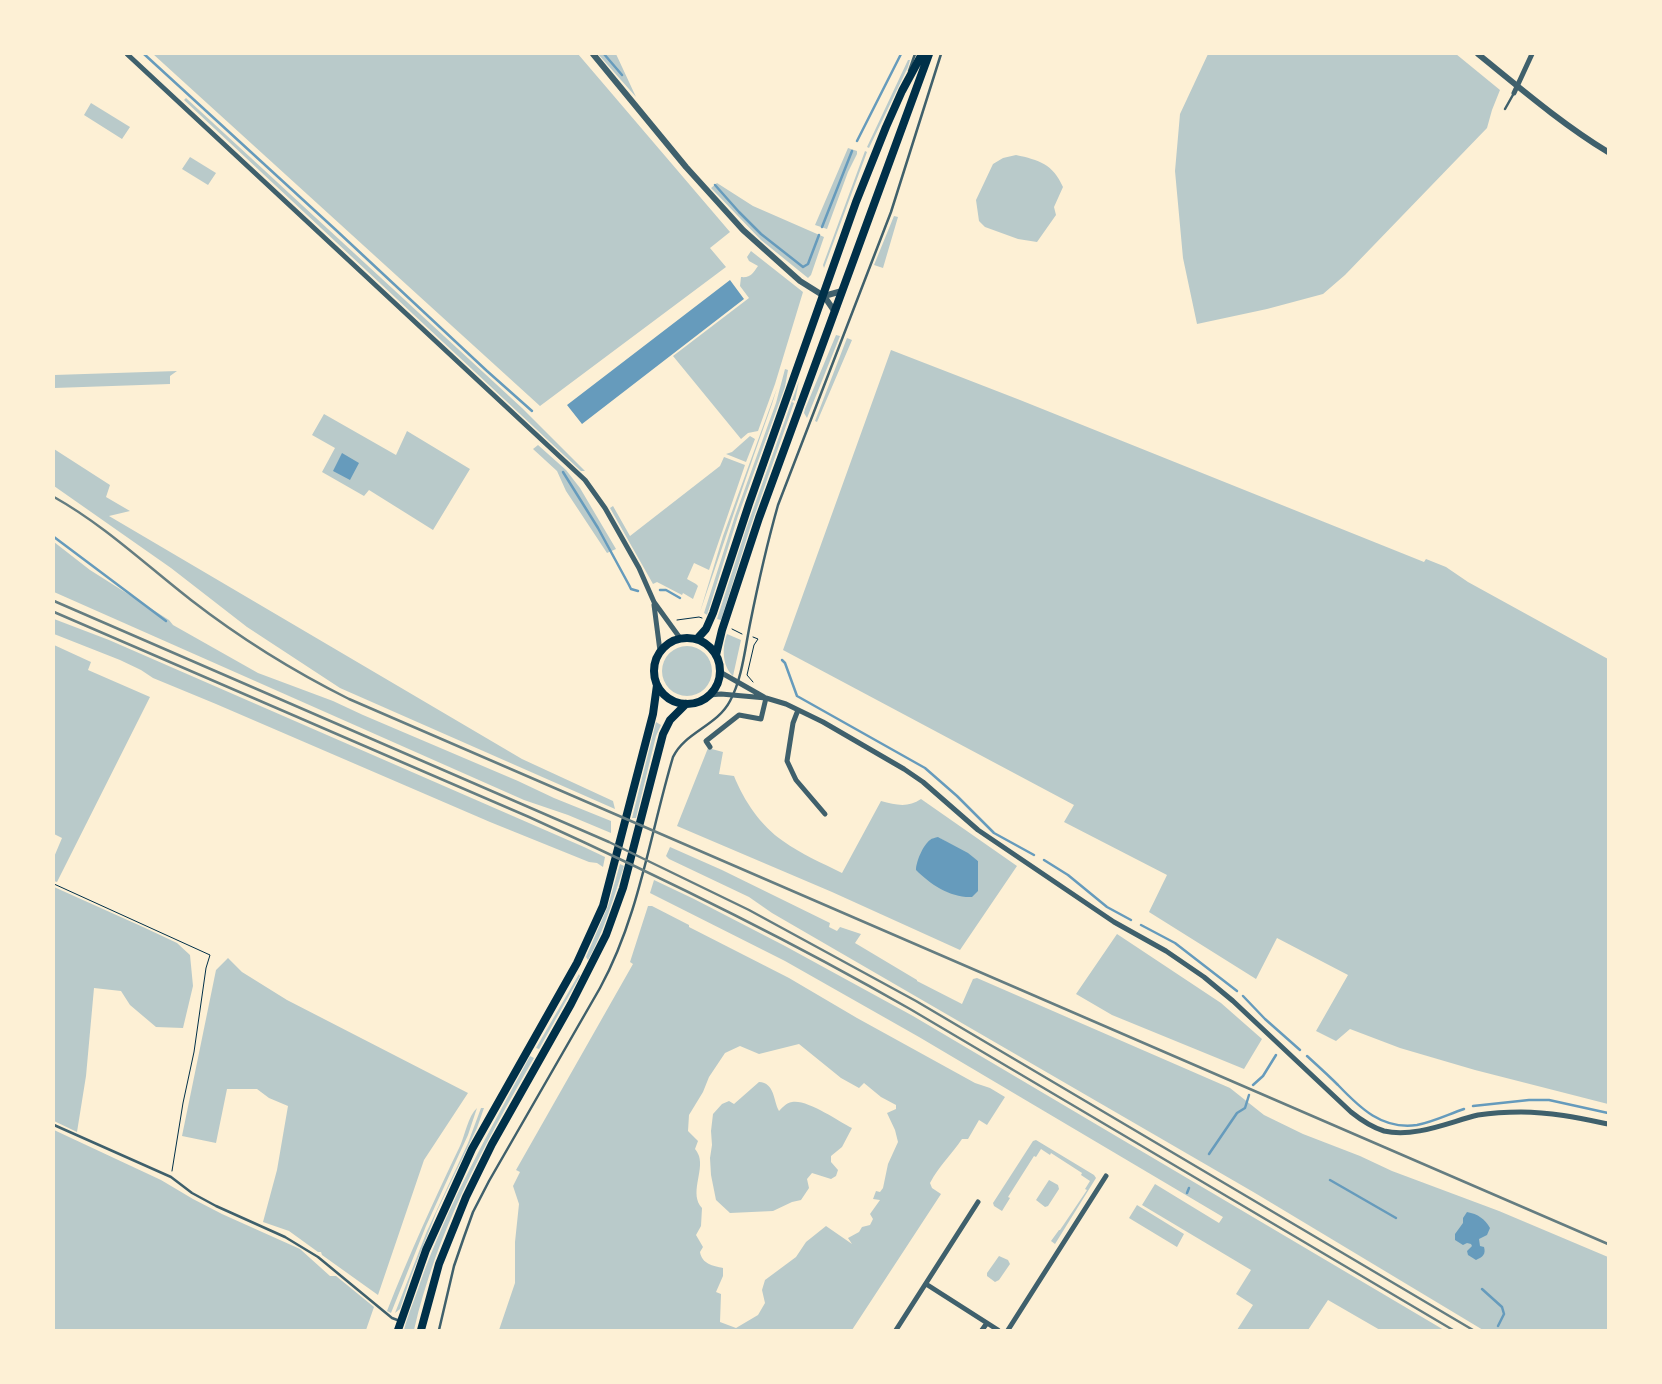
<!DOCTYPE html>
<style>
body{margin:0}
#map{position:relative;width:1662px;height:1384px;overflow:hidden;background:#fdf0d5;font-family:"IBM Plex Sans",sans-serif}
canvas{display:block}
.frame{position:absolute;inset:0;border:55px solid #fdf0d5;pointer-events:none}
</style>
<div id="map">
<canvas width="1662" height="1384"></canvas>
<div class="frame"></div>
</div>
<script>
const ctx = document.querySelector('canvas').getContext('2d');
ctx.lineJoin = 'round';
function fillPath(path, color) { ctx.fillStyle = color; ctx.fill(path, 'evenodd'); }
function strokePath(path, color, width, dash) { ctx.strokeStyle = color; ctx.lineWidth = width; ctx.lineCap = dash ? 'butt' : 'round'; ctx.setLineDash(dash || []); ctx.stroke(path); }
const green = new Path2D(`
 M 153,54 L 578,54 L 730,232 L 710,248 L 726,267 L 540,406 Z
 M 598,54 L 616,54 L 636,97 Z
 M 1208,54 L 1456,54 L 1500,90 L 1492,110 L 1487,128 L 1345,275 L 1323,294 L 1267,309 L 1197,324 L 1183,258 L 1175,171 L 1180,114 Z
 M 908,60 L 910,60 L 908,67 L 869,148 L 867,147 Z
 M 186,98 L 522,408 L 585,471 L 581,471 L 184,100 Z
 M 91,103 L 130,127 L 122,139 L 84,115 Z
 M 848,148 L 857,151 L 857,154 L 848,172 L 827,229 L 815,225 Z
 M 865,151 L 867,152 L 824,268 L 823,265 Z
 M 1016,155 C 1039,160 1053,164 1063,187 L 1054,207 L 1056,215 L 1037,242 L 1018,239 L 985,227 L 979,221 L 976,200 L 993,164 L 1003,158 Z
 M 190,157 L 216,173 L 208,185 L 182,169 Z
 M 717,183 L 753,206 L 824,237 L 811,275 L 808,278 L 761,240 L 711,188 Z
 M 894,216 L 898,217 L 883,268 L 874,265 Z
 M 751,251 L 803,292 L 775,384 L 758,431 L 748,433 L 741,439 L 673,356 L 749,298 L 740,286 L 741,277 C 751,278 753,273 758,266 L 749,261 L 747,257 Z
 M 836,335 L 840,336 L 807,418 L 804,413 L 805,409 Z
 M 847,338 L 852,340 L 817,422 L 815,421 Z
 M 891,350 L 1020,400 L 1424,562 L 1426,559 L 1446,567 L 1468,582 L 1608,659 L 1608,1104 L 1475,1070 L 1400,1048 L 1350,1029 L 1336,1041 L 1316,1031 L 1348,975 L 1277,938 L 1256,979 L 1149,912 L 1167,875 L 1064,822 L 1074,805 L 783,650 Z
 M 785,369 L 788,370 L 785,387 L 738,516 L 707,615 L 704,613 L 735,516 L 776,403 Z
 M 177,371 L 170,376 L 170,384 L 54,388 L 54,375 Z
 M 799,381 L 795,401 L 793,400 L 792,402 L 794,403 L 750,528 L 721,620 L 717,619 L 746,529 Z
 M 777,388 L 772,404 C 747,473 724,543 700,612 L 723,536 Z
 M 324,414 L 396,455 L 407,431 L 470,469 L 433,530 L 369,490 L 364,496 L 322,472 L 335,448 L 312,435 Z
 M 750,436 L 755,439 L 746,462 L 726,454 L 732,452 Z
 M 538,445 L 566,470 L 580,488 L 616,549 L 607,553 L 566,491 L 557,471 L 533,449 Z
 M 54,449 L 110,485 L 106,497 L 130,511 L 109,516 L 522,759 L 613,801 L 615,809 L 340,688 L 247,627 L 171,568 L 54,486 Z
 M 724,457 L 745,465 L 709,570 L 694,563 L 687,579 L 696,584 L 698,586 L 693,599 L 683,593 L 682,595 L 657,582 L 653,584 L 610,508 L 613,506 L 630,536 L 720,466 Z
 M 54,542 L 90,570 L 169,620 L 173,625 L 258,673 L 333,701 L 363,715 L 518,781 L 554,798 L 611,821 L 611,833 L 568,815 L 524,800 L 54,592 Z
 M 54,619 L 109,640 L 584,847 L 605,857 L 603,867 L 597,863 L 589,862 L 490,822 L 216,704 L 153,678 L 141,670 L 120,660 L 54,634 Z
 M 727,634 L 741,640 L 733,676 C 722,666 722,647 727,634 Z
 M 54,645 L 91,662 L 88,670 L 150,697 L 57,882 L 54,881 L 54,857 L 62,838 L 54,834 Z
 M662 671a25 25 0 1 1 50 0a25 25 0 1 1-50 0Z
 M 656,722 L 661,725 L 656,736 L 636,818 L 632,818 Z
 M 708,748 L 723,752 L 719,774 L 734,776 C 744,801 761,826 783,841 C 801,854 822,863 842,873 L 881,801 C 896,805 908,808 921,799 L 1017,866 L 960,950 L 832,892 L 677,826 ZM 938,837 L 978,861 L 978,890 Z
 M 670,847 L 722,870 L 830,923 L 829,927 L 837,931 L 840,927 L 861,934 L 855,943 L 917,980 L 917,981 L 962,1004 L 973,979 L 977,978 L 1230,1088 L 1264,1115 L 1303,1134 L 1360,1156 L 1392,1171 L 1499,1211 L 1608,1257 L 1608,1330 L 1483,1330 L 1255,1193 L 772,913 L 749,897 L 669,859 L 666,856 Z
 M 620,864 L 624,866 C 614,897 604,931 588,960 L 586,957 L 608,906 Z
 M 654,880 L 694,899 L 785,946 L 913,1016 L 1444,1330 L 1380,1330 L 1328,1300 L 1308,1330 L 1237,1330 L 1253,1305 L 1236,1294 L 1251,1270 L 1142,1205 L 1155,1184 L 1219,1223 L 1223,1217 L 919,1037 L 785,961 L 650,893 Z
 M 54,887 L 143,927 L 177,943 L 190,955 L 193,986 L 183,1028 L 156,1027 L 130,1005 L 121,991 L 94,988 L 86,1076 L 77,1132 L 54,1121 Z
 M 648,906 L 652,906 L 689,925 L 689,927 L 789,978 L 857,1018 L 975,1083 L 990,1088 L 1005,1097 L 987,1125 L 979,1120 L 968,1139 L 962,1139 C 952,1154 939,1166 930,1183 L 932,1188 L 941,1194 L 852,1330 L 499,1330 L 515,1283 L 515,1242 L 519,1204 L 513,1186 L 520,1172 L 516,1170 L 633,964 L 630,962 ZM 799,1044 L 841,1078 L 859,1088 L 864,1083 L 881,1097 L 896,1105 L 896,1109 L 887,1113 L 895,1130 L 898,1142 L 888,1164 L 883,1188 L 880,1192 L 876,1191 L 873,1199 L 880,1200 L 870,1214 L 873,1219 L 870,1225 L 862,1227 L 859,1232 L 848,1238 L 852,1244 L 826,1226 L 806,1242 L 796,1257 L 765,1280 L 762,1290 L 765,1303 L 758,1315 L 736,1328 L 720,1322 L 721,1294 L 716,1292 L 723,1276 L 723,1268 C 713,1266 702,1264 700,1252 L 703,1247 L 696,1235 L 701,1226 L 702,1208 C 689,1194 704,1172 699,1156 C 698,1154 697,1151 695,1149 L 698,1141 L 688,1131 L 689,1115 L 703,1092 L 709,1077 L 725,1053 L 740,1046 L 759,1054 Z
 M 1117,934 L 1221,1003 L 1262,1039 L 1244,1069 L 1112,1015 L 1076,994 Z
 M 228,958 L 242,972 L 287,1000 L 468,1093 L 424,1160 L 378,1295 L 322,1255 L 321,1252 L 318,1252 L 289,1231 L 263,1222 L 277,1170 L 288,1106 L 269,1098 L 257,1089 L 227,1089 L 216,1143 L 182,1136 L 216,970 Z
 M 579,974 L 580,976 L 539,1049 L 536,1048 Z
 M 530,1056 L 534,1058 C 483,1146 437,1231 414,1330 L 404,1330 C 408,1314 415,1299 420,1283 C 449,1202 489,1132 530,1056 Z
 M 759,1082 C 775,1083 773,1100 779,1111 C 783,1107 786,1103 792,1102 C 807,1099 838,1121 852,1128 L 842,1147 L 831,1156 L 831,1162 L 838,1170 L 836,1176 L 831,1179 L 812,1173 L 807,1179 L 809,1188 L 801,1200 L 792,1202 L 773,1211 L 730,1213 L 716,1200 L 711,1175 L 710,1158 L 712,1145 L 711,1131 L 713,1114 L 722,1104 L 729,1101 L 734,1104 Z
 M 477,1108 L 468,1135 L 426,1226 L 391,1313 L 387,1311 C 409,1255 434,1200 460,1146 C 465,1135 468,1116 477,1108 Z
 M 481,1108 L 484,1108 L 477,1128 L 437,1211 L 410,1279 L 400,1309 L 395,1313 L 427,1231 L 468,1143 Z
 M 54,1130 L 161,1180 L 193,1199 L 222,1214 L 300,1249 L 330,1276 L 336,1276 L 374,1307 L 366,1330 L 54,1330 Z
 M 1036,1140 L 1094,1175 L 1096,1178 L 1055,1244 L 1051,1241 L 1059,1230 L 1060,1230 L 1087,1190 L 1085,1189 L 1090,1181 L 1081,1175 L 1082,1173 L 1051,1153 L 1050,1155 L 1041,1149 L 1036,1157 L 1034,1156 L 1008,1197 L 1010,1198 L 1002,1211 L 994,1206 L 993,1203 L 1033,1141 Z
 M 1049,1180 L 1058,1185 L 1059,1189 L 1048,1206 L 1045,1207 L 1036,1200 Z
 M 1137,1205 L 1184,1234 L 1177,1247 L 1129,1218 Z
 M 999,1256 L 1008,1260 L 1010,1264 L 999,1280 L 995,1282 L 987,1276 L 987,1273 Z`);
const water = new Path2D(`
 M 730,280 L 744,299 L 582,424 L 567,405 Z
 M 342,453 L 359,463 L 350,480 L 333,471 Z
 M 938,837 L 968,853 L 978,861 L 978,891 L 972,897 C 951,898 931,885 916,870 C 916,862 923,845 930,840 C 932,838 935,838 938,837 Z
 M 1467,1212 C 1478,1214 1485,1219 1490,1228 L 1487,1235 L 1479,1239 L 1480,1246 L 1484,1247 C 1486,1254 1483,1257 1476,1260 L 1468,1255 L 1467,1251 L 1472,1246 L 1471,1244 L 1467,1243 L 1463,1245 L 1455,1240 L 1455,1234 L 1463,1223 L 1463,1218 Z`);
const stream = new Path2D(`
 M 144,54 L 337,231 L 487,371 L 532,411
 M 604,54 L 622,75
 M 857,141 L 901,54
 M 715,185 L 739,212 L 761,234 L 803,267 L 808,264 L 819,235
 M 822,227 L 852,151
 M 563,472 L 598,528 L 629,585 L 631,589 L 638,591
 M 54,537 L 166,621
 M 660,590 L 666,590 L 680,598
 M 782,660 L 785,663 L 797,696 L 925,768 L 957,796 L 994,833 L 1034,855
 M 1044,860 L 1068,875 L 1107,907 L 1131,920
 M 1141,925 L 1175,943 L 1237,991
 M 1243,996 L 1265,1019 L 1300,1050
 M 1307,1056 C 1318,1066 1328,1075 1338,1085 C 1360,1108 1382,1130 1417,1125 C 1433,1122 1449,1114 1464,1109
 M 1253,1085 L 1263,1076 L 1276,1055
 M 1473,1106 L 1529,1100 L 1549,1100 L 1608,1113
 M 1209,1154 L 1237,1113 L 1245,1108 L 1249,1095
 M 1330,1180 L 1396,1218
 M 1187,1193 L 1189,1188
 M 1482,1289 L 1502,1307 L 1504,1314 L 1498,1326`);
const path = new Path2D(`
 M 677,620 L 699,617 L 702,618
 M 732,629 L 742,634
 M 753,637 L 758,639 L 754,645 L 747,675 L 753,682
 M 54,884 L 210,955 L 206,968 L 194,1052 L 183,1103 L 172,1171`);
const service = new Path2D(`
 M 909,71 L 915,54
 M 1505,109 L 1514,93
 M 54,1125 L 171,1177 L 192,1193 L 216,1206 L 285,1237 L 318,1257 L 392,1318 L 400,1321
 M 439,1330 L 454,1266 L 464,1237 L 473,1212 L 489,1181 L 600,988 C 639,917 650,834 673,757 C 685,732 717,726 730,701 C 742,679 745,649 750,624 C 758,584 767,544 778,505 L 891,212 L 941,54`);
const minor = new Path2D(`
 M 127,54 L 585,480 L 605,508 L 639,568 L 654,602 L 680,638
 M 1514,93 L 1532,54
 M 654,605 L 660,651
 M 720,672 L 764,697
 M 709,695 L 721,694 L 766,698 L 786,704 L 823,722 L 904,769 L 923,782 L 978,830 L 1114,922 L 1166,951 L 1204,977 L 1233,1001 L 1351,1112 C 1361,1120 1371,1127 1384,1131 C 1415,1138 1449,1122 1478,1115 C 1491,1113 1507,1112 1521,1112 C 1551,1112 1579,1118 1608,1124
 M 798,710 L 793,723 L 787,761 L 796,780 L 825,814
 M 710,747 L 706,741 L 739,715 L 761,719 L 766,698
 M 926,1284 L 998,1330
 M 896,1330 L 978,1202
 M 982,1330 L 987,1323
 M 1008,1330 L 1106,1176`);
const tertiary = new Path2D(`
 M 593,54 L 686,167 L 743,230 L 800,281 L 824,296 L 835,312
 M 1478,54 C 1520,88 1562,124 1608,152
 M 824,296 L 842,291`);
const secondary = new Path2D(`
 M654 671a33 33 0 1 1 66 0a33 33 0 1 1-66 0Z
 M 697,639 L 706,629 L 713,613 L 749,504 L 856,202 L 886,127 L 902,91 L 922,54
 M 716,655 L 722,630 L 759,518 L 929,54
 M 398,1330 L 426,1250 L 472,1149 L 577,963 L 603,906 L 653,714 L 657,685
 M 421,1330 L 439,1264 L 466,1197 L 492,1144 L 571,1004 L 606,935 L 623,888 L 663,734 L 670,720 L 686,704`);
const rail = new Path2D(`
 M 54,497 C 104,525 146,565 191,600 C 240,638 293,671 349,699 L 1608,1244
 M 54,601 L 609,842 L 749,910 L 916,1001 L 1473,1330
 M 54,612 L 529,817 C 659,876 786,938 910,1009 L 1453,1330`);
fillPath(green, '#b9caca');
fillPath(water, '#669bbc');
strokePath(stream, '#669bbc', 2.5);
strokePath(path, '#003049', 1);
strokePath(service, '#3f606c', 2.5);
strokePath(minor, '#3f606c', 5);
strokePath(tertiary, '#3f606c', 6);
strokePath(secondary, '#003049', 8);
strokePath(rail, '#657d81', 2.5);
</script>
